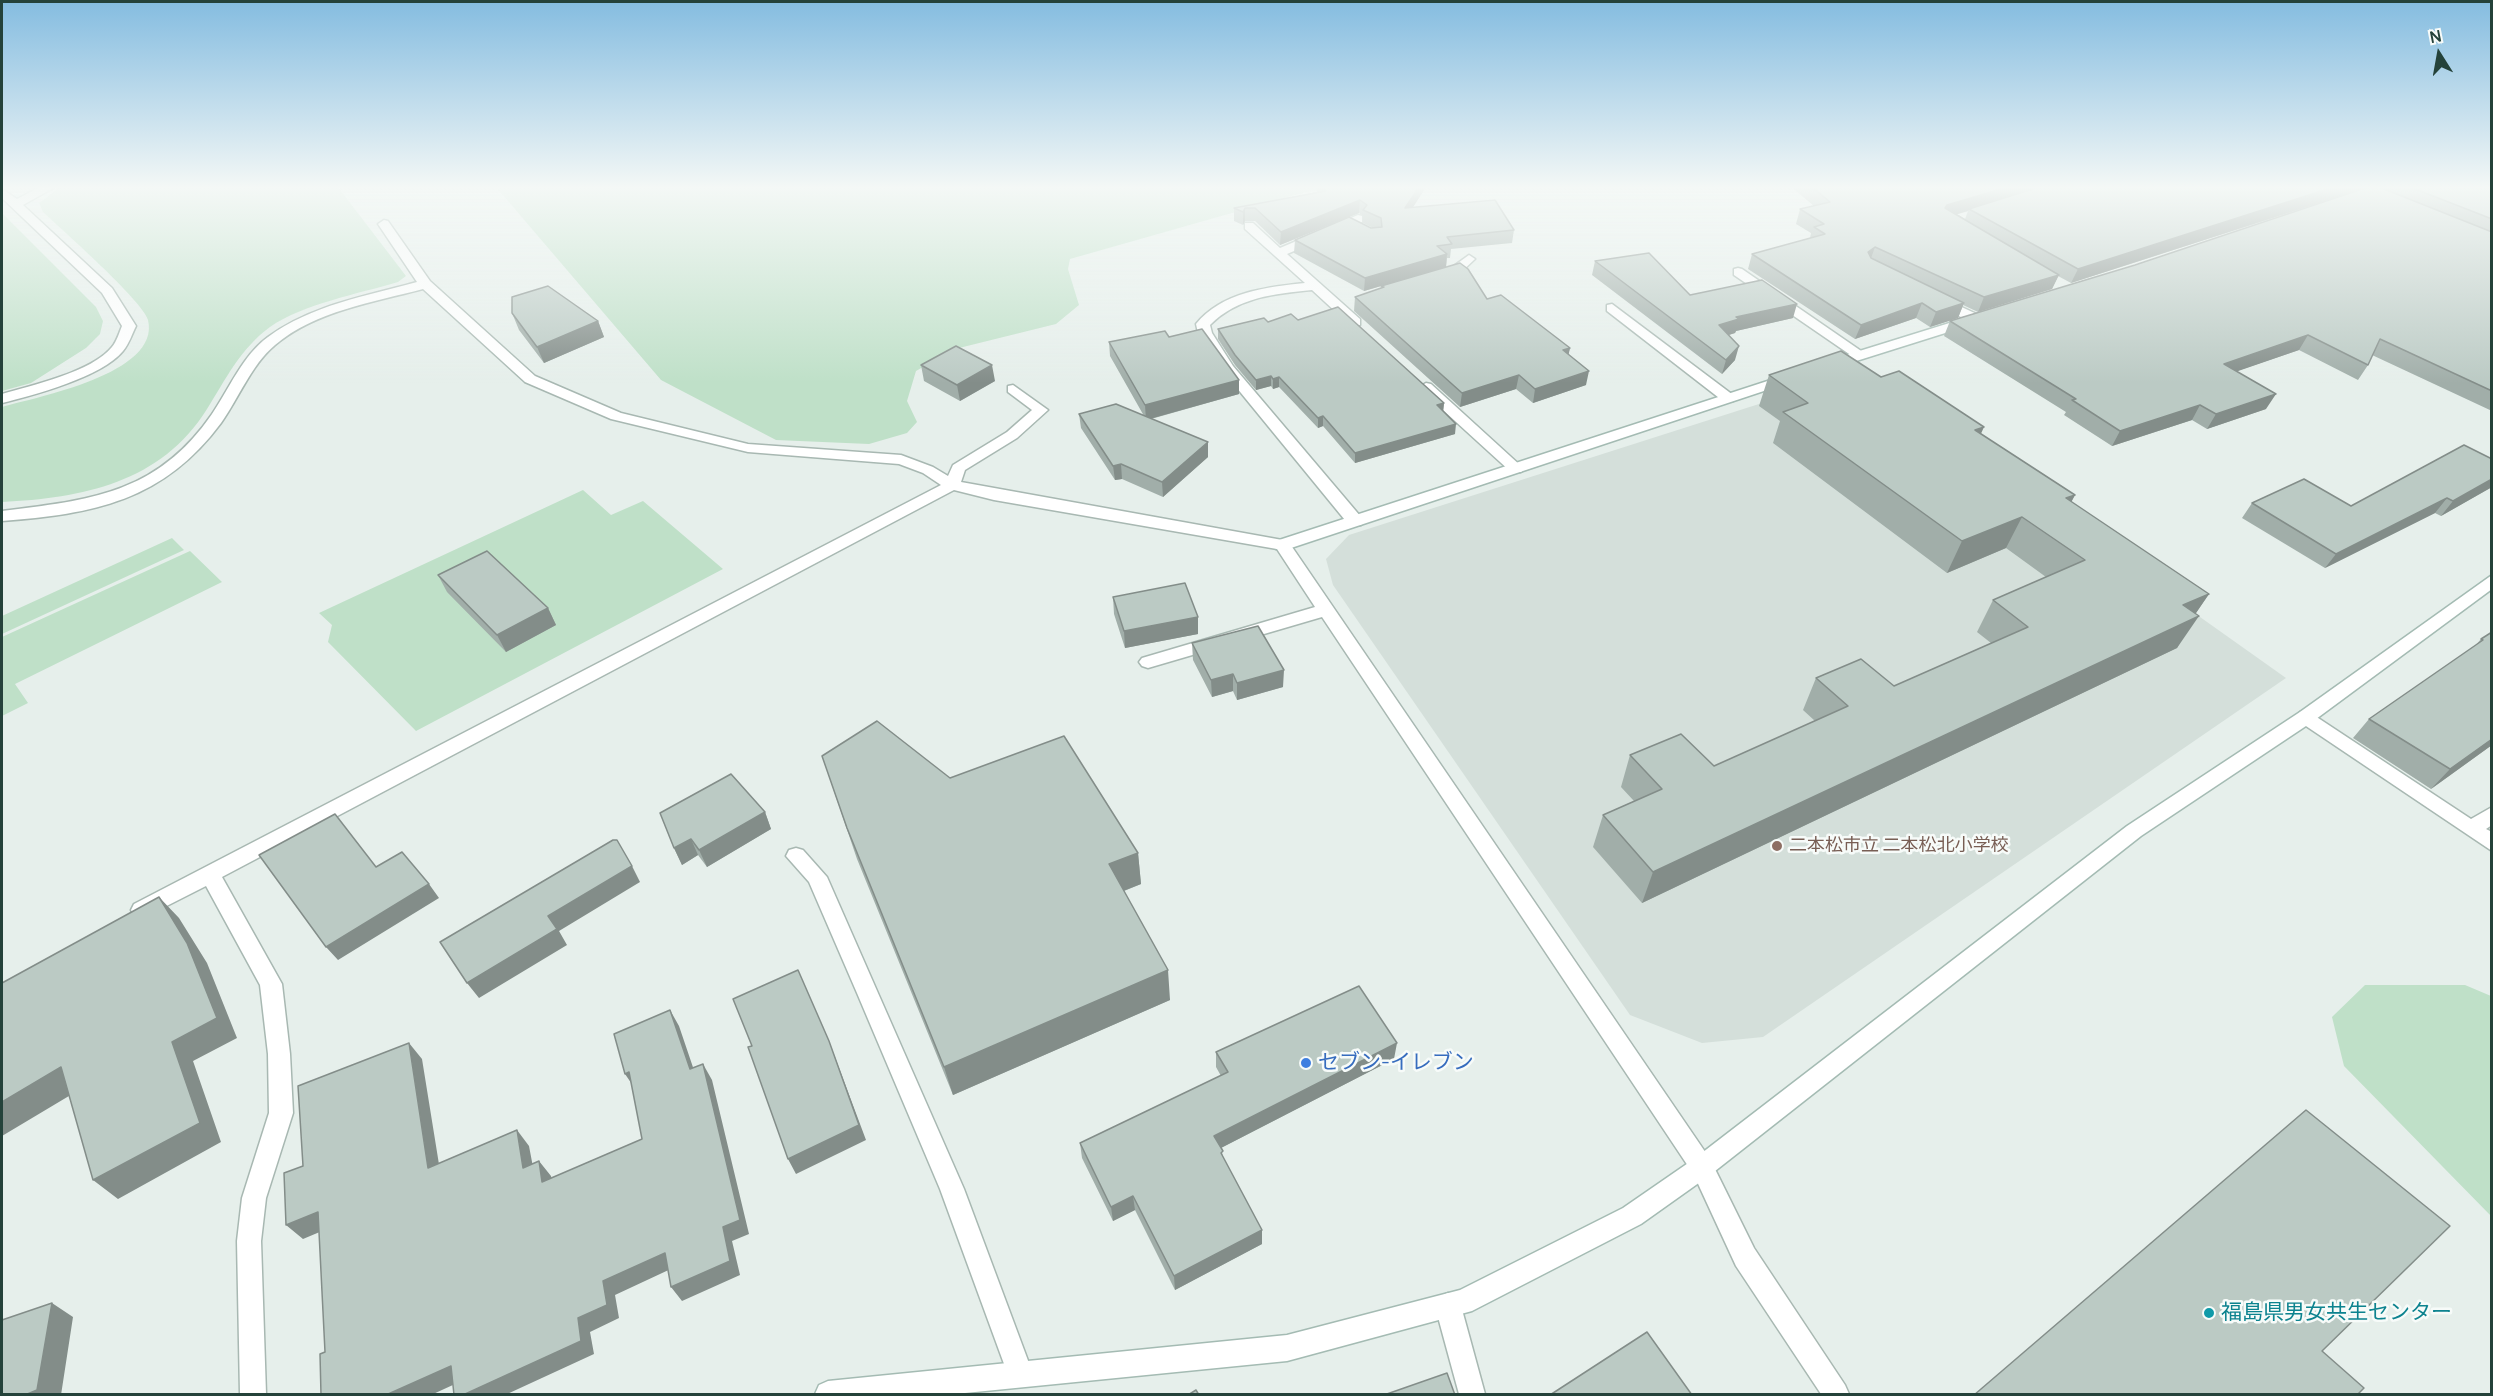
<!DOCTYPE html>
<meta charset="utf-8">
<style>
body{margin:0}
#map{position:relative;width:2493px;height:1396px;overflow:hidden;background:#e6efeb;font-family:Manrope,sans-serif}
canvas{display:block}
.frame{position:absolute;inset:0;border:3px solid #24423a;pointer-events:none}
.north{position:absolute;left:2409px;top:24px;width:60px;height:60px;-webkit-text-stroke:4px #f7fbf9;paint-order:stroke;rotate:349deg;font-size:16px;font-weight:700;line-height:24px;text-align:center;color:#24423a}
.north::after{content:'';display:block;margin:auto;width:21px;height:27px;background:#24423a;clip-path:polygon(50% 0,100% 100%,50% 72%,0 100%)}
</style>
<div id="map">
<canvas width="2493" height="1396"></canvas>
<div class="frame"></div>
<div class="north">N</div>
</div>
<script>
const ctx = document.querySelector('canvas').getContext('2d');
ctx.lineJoin = 'round';
function fillPath(path, color) { ctx.fillStyle = color; ctx.fill(path, 'evenodd'); }
function strokePath(path, color, width, dash) { ctx.strokeStyle = color; ctx.lineWidth = width; ctx.lineCap = dash ? 'butt' : 'round'; ctx.setLineDash(dash || []); ctx.stroke(path); }
function drawText(font, color, halo, rows, align = 'center') {
  ctx.font = font + ' Manrope,"Noto Sans JP",sans-serif'; ctx.lineWidth = 5; ctx.setLineDash([]); ctx.textBaseline = 'middle'; ctx.strokeStyle = halo; ctx.fillStyle = color; for (const [text, x, y, turn = 0] of rows) {
    ctx.save(); ctx.translate(x, y); ctx.rotate((+turn || 0) * Math.PI / 180); ctx.textAlign = isNaN(turn) ? turn : align; if (halo) ctx.strokeText(text, 0, 0); ctx.fillText(text, 0, 0); ctx.restore();
  }
}
const built = new Path2D(`
 M 1856,373 L 2286,678 L 1763,1037 L 1702,1043 L 1630,1015 L 1333,585 L 1326,559 L 1349,535 Z`);
const green = new Path2D(`
 M 60,187 L 338,187 L 406,276 L 398,282 C 358,294 303,304 270,327 C 240,349 226,379 207,409 C 161,483 82,498 2,502 L 2,407 C 36,397 161,374 148,320 C 143,301 62,230 43,212 L 39,203 Z
 M 496,187 L 1358,187 L 1306,192 L 1070,259 L 1068,269 L 1079,305 L 1056,324 L 955,349 L 916,371 L 907,401 L 917,422 L 907,433 L 869,444 L 776,440 L 661,380 Z
 M 2,213 L 96,307 L 103,321 L 100,334 L 86,348 L 31,383 L 2,391 Z
 M 583,490 L 611,515 L 643,501 L 723,569 L 416,731 L 328,642 L 332,625 L 319,613 Z
 M 172,538 L 184,550 L 2,634 L 2,616 Z
 M 190,551 L 222,582 L 15,684 L 28,703 L 2,716 L 2,637 Z
 M 2365,985 L 2465,985 L 2491,996 L 2491,1216 L 2344,1066 L 2332,1017 Z`);
const street = new Path2D(`
 M 40,187 L 55,187 L 23,205 L 112,288 L 136,326 C 132,334 129,344 123,351 C 102,377 34,395 2,403 L 2,394 C 32,385 92,372 112,347 C 117,341 119,333 122,326 L 102,293 L 2,198 L 2,189 L 17,199 Z
 M 1358,215 L 1362,216 L 1362,222 L 1287,254 L 1360,319 L 1360,325 L 1350,325 L 1312,290 C 1274,294 1238,297 1210,325 L 1212,333 L 1233,366 L 1361,517 L 1363,521 L 1361,525 L 1349,525 L 1223,371 L 1198,333 L 1196,324 C 1222,292 1267,287 1305,283 L 1245,229 L 1245,223 L 1253,223 L 1280,248 Z
 M 384,220 L 388,221 L 430,281 L 535,376 L 621,413 L 748,444 L 901,455 L 933,467 L 948,476 L 953,465 L 1007,432 L 1032,410 L 1008,392 L 1008,386 L 1013,385 L 1048,410 L 1017,438 L 965,470 L 961,482 L 1288,541 L 1710,1159 L 1754,1248 L 1845,1385 L 1849,1394 L 1821,1394 L 1736,1266 L 1694,1175 L 1322,617 L 1148,668 L 1142,666 L 1139,662 L 1142,658 L 1315,607 L 1277,549 L 994,500 L 954,490 L 222,877 L 282,984 L 290,1054 L 293,1113 L 266,1198 L 261,1241 L 266,1394 L 240,1394 L 237,1241 L 242,1198 L 269,1113 L 268,1054 L 260,985 L 206,886 L 141,919 L 134,916 L 131,910 L 134,904 L 941,485 L 923,473 L 899,464 L 748,452 L 611,419 L 525,382 L 423,289 C 374,302 315,311 275,345 C 251,365 239,398 221,423 C 163,501 94,514 2,521 L 2,511 C 90,500 157,494 212,414 C 229,389 243,355 268,337 C 311,305 367,296 417,282 L 378,224 Z
 M 1469,255 L 1475,259 L 1459,274 L 1440,279 L 1434,275 L 1451,268 Z
 M 1738,268 L 1742,269 L 1867,355 L 1860,359 L 1855,358 L 1734,275 L 1734,269 Z
 M 1940,297 L 1981,316 L 1983,319 L 1981,322 L 1971,322 L 1935,304 L 1935,298 Z
 M 1612,304 L 1733,395 L 1733,401 L 1723,401 L 1607,311 L 1607,305 Z
 M 1426,383 L 1431,384 L 1521,466 L 1524,469 L 1521,472 L 1511,472 L 1421,390 L 1419,387 Z
 M 2306,710 L 2471,819 L 2492,807 L 2492,825 L 2486,829 L 2492,832 L 2492,851 L 2300,722 L 2297,717 L 2300,712 Z
 M 796,848 L 803,850 L 827,877 L 964,1189 L 1033,1374 L 1029,1383 L 1020,1387 L 1011,1383 L 940,1189 L 857,993 L 809,882 L 786,856 L 789,850 Z
 M 1448,1293 L 1457,1297 L 1461,1306 L 1485,1394 L 1459,1394 L 1435,1306 L 1439,1297 Z`);
const secondary = new Path2D(`
 M 1972,316 L 1977,317 L 1977,323 L 1834,368 L 1824,368 L 1822,365 L 1824,362 Z
 M 1789,374 L 1794,375 L 1794,381 L 1288,549 L 1276,549 L 1274,545 L 1276,541 Z
 M 2492,575 L 2492,589 L 2312,722 L 2141,836 L 1710,1175 L 1641,1224 L 1472,1311 L 1287,1361 L 955,1394 L 815,1394 L 819,1385 L 828,1381 L 1287,1335 L 1460,1290 L 1623,1208 L 1694,1159 L 2127,826 L 2300,712 Z`);
const wall = new Path2D(`
 M 1318,187 L 1426,187 L 1413,207 L 1514,230 L 1512,243 L 1451,249 L 1450,258 L 1447,258 L 1446,267 L 1487,299 L 1570,348 L 1568,355 L 1586,385 L 1533,403 L 1516,389 L 1460,407 L 1354,311 L 1355,297 L 1381,288 L 1381,286 L 1364,291 L 1294,253 L 1295,240 L 1336,222 L 1280,245 L 1255,221 L 1245,221 L 1243,225 L 1234,221 L 1234,208 L 1317,192 ZM 1359,213 L 1363,216 L 1363,223 L 1373,228 L 1371,228 L 1349,217 Z
 M 1791,187 L 2379,187 L 2385,189 L 2386,187 L 2492,187 L 2492,411 L 2372,355 L 2368,365 L 2358,380 L 2299,350 L 2237,371 L 2266,409 L 2207,429 L 2192,420 L 2112,446 L 2064,415 L 2066,412 L 1944,336 L 1950,321 L 2135,265 L 2351,193 L 2071,283 L 2058,276 L 2052,289 L 1978,312 L 1963,305 L 1958,318 L 1930,327 L 1916,318 L 1855,339 L 1748,269 L 1752,254 L 1810,238 L 1811,233 L 1796,224 L 1800,209 L 1814,206 ZM 1968,211 L 1965,219 L 1957,214 Z
 M 1595,261 L 1690,295 L 1793,318 L 1736,331 L 1735,333 L 1729,335 L 1735,360 L 1722,374 L 1592,275 Z
 M 512,313 L 598,321 L 604,337 L 544,363 L 519,330 Z
 M 1298,320 L 1444,403 L 1443,411 L 1455,434 L 1355,463 L 1323,426 L 1318,428 L 1279,387 L 1273,389 L 1271,386 L 1256,390 L 1235,365 L 1218,339 L 1218,329 L 1268,322 Z
 M 1169,337 L 1239,394 L 1151,419 L 1208,457 L 1163,497 L 1122,479 L 1115,480 L 1081,428 L 1079,414 L 1144,416 L 1110,356 L 1109,342 Z
 M 921,365 L 995,381 L 960,401 L 924,381 Z
 M 1769,375 L 1881,377 L 1981,434 L 2075,495 L 2071,502 L 2209,594 L 2195,614 L 2177,648 L 1642,903 L 1593,847 L 1603,815 L 1634,801 L 1621,787 L 1630,755 L 1714,766 L 1815,721 L 1803,710 L 1816,678 L 1894,686 L 1991,643 L 1977,632 L 1993,600 L 2046,577 L 2006,548 L 1947,573 L 1773,443 L 1780,421 L 1759,406 Z
 M 2492,459 L 2492,487 L 2441,516 L 2435,513 L 2325,568 L 2242,518 L 2252,503 L 2351,506 Z
 M 438,575 L 548,608 L 556,625 L 506,652 L 447,592 Z
 M 1113,597 L 1198,617 L 1198,634 L 1125,648 L 1114,614 Z
 M 2492,632 L 2492,745 L 2431,789 L 2353,738 L 2369,719 L 2475,646 L 2481,639 Z
 M 1192,643 L 1283,687 L 1237,700 L 1233,691 L 1212,697 L 1193,660 Z
 M 822,756 L 950,778 L 1138,853 L 1141,884 L 1124,891 L 1170,1000 L 953,1095 L 857,859 Z
 M 765,812 L 771,829 L 707,867 L 698,855 L 682,865 L 674,848 L 660,813 Z
 M 1216,1052 L 1394,1059 L 1221,1148 L 1223,1157 L 1262,1244 L 1175,1290 L 1135,1210 L 1113,1221 L 1082,1158 L 1080,1143 L 1221,1076 L 1216,1067 Z`);
const shadedWall = new Path2D(`
 M 1419,187 L 1426,187 L 1404,221 L 1405,208 Z
 M 2008,187 L 2038,187 L 1969,209 L 1968,211 L 1941,219 L 1947,205 Z
 M 2334,187 L 2368,187 L 2071,283 L 2078,269 Z
 M 1360,200 L 1359,213 L 1280,245 L 1281,232 Z
 M 1245,208 L 1245,221 L 1243,225 L 1243,212 Z
 M 1875,247 L 1870,261 L 1868,252 Z
 M 1447,254 L 1446,267 L 1364,291 L 1365,278 Z
 M 2059,275 L 2052,289 L 1978,312 L 1984,297 Z
 M 1922,303 L 1916,318 L 1855,339 L 1861,325 Z
 M 1964,303 L 1958,318 L 1930,327 L 1936,312 Z
 M 1797,304 L 1793,318 L 1736,331 L 1735,333 L 1715,339 L 1719,325 L 1736,317 Z
 M 598,321 L 604,337 L 544,363 L 537,347 Z
 M 2308,335 L 2299,350 L 2215,379 L 2224,364 Z
 M 1739,346 L 1735,360 L 1722,374 L 1726,360 Z
 M 1570,348 L 1567,362 L 1563,350 Z
 M 992,365 L 995,381 L 960,401 L 957,385 Z
 M 1589,371 L 1586,385 L 1533,403 L 1535,389 Z
 M 1519,375 L 1516,389 L 1460,407 L 1462,393 Z
 M 1271,376 L 1271,386 L 1256,390 L 1256,380 Z
 M 1279,377 L 1279,387 L 1273,389 L 1273,379 Z
 M 1239,380 L 1239,394 L 1146,420 L 1145,405 Z
 M 2276,394 L 2266,409 L 2207,429 L 2216,414 Z
 M 1444,403 L 1443,413 L 1437,405 Z
 M 2200,405 L 2192,420 L 2112,446 L 2120,431 Z
 M 1323,416 L 1323,426 L 1318,428 L 1318,418 Z
 M 1456,424 L 1455,434 L 1355,463 L 1355,453 Z
 M 1984,427 L 1970,458 L 1975,430 Z
 M 1208,442 L 1208,457 L 1163,497 L 1162,482 Z
 M 1121,464 L 1122,479 L 1115,480 L 1113,466 Z
 M 2492,479 L 2492,487 L 2441,516 L 2453,501 Z
 M 2075,495 L 2058,527 L 2066,498 Z
 M 2447,498 L 2435,513 L 2325,568 L 2336,554 Z
 M 2022,517 L 2006,548 L 1947,573 L 1962,541 Z
 M 2209,594 L 2192,619 L 2199,616 L 2177,648 L 1642,903 L 1653,872 L 2183,605 Z
 M 548,608 L 556,625 L 506,652 L 497,635 Z
 M 1198,617 L 1198,634 L 1125,648 L 1124,631 Z
 M 1284,670 L 1283,687 L 1237,700 L 1237,683 Z
 M 1233,674 L 1233,691 L 1212,697 L 1211,680 Z
 M 2492,739 L 2492,745 L 2431,789 L 2450,769 Z
 M 765,812 L 771,829 L 707,867 L 699,850 Z
 M 691,839 L 698,855 L 682,865 L 674,848 Z
 M 1138,853 L 1141,884 L 1113,895 L 1109,864 Z
 M 632,866 L 640,882 L 559,931 L 567,945 L 479,998 L 467,983 L 548,916 Z
 M 429,884 L 439,898 L 338,960 L 326,947 Z
 M 159,897 L 179,918 L 207,963 L 237,1038 L 193,1061 L 221,1142 L 118,1199 L 93,1180 Z
 M 1168,970 L 1170,1000 L 953,1095 L 944,1067 Z
 M 670,1010 L 679,1026 L 699,1085 L 690,1069 Z
 M 829,1041 L 866,1140 L 796,1174 L 788,1159 Z
 M 409,1043 L 422,1059 L 442,1183 L 428,1168 Z
 M 1397,1043 L 1394,1059 L 1215,1151 L 1214,1136 Z
 M 703,1064 L 712,1080 L 749,1234 L 732,1241 L 740,1275 L 682,1301 L 671,1287 L 723,1227 Z
 M 61,1067 L 84,1087 L 2,1136 L 2,1102 Z
 M 629,1072 L 636,1090 L 625,1074 Z
 M 517,1130 L 529,1146 L 536,1183 L 523,1168 Z
 M 539,1161 L 551,1176 L 555,1196 L 542,1182 Z
 M 1133,1196 L 1135,1210 L 1113,1221 L 1111,1207 Z
 M 318,1212 L 334,1226 L 303,1239 L 286,1225 Z
 M 1262,1230 L 1262,1244 L 1175,1290 L 1174,1276 Z
 M 665,1253 L 675,1267 L 615,1295 L 619,1318 L 590,1332 L 594,1354 L 505,1395 L 463,1395 L 578,1318 L 603,1281 Z
 M 52,1303 L 73,1317 L 61,1395 L 25,1395 Z
 M 451,1366 L 466,1379 L 431,1395 L 386,1395 Z`);
const building = new Path2D(`
 M 1321,187 L 1419,187 L 1405,208 L 1495,200 L 1514,230 L 1447,237 L 1452,244 L 1437,246 L 1447,254 L 1365,278 L 1295,240 L 1349,217 L 1371,228 L 1382,227 L 1381,218 L 1363,210 L 1367,205 L 1360,200 L 1281,232 L 1255,208 L 1245,208 L 1243,212 L 1234,208 L 1326,191 Z
 M 1812,187 L 2008,187 L 1947,205 L 1945,208 L 2059,275 L 1984,297 L 1875,247 L 1868,252 L 1871,258 L 1964,303 L 1936,312 L 1922,303 L 1861,325 L 1752,254 L 1825,234 L 1814,227 L 1824,224 L 1800,209 L 1830,202 Z
 M 2039,187 L 2334,187 L 2078,269 L 1969,209 Z
 M 2368,187 L 2379,187 L 2492,232 L 2492,391 L 2380,339 L 2368,365 L 2308,335 L 2224,364 L 2276,394 L 2216,414 L 2200,405 L 2120,431 L 2072,400 L 2076,399 L 1950,321 L 2135,265 Z
 M 2410,187 L 2492,187 L 2492,219 Z
 M 1649,253 L 1690,295 L 1762,280 L 1797,304 L 1736,317 L 1739,319 L 1719,325 L 1739,346 L 1726,360 L 1595,261 Z
 M 1460,263 L 1468,269 L 1487,299 L 1501,295 L 1570,348 L 1563,350 L 1589,371 L 1535,389 L 1519,375 L 1462,393 L 1355,297 L 1384,287 L 1381,286 Z
 M 548,286 L 598,321 L 537,347 L 512,313 L 512,297 Z
 M 1338,307 L 1444,403 L 1437,405 L 1456,424 L 1355,453 L 1323,416 L 1318,418 L 1279,377 L 1273,379 L 1271,376 L 1256,380 L 1235,355 L 1218,329 L 1264,318 L 1268,322 L 1291,314 L 1298,320 Z
 M 1202,329 L 1239,380 L 1145,405 L 1109,342 L 1165,331 L 1169,337 Z
 M 956,346 L 992,365 L 957,385 L 921,365 Z
 M 1841,351 L 1881,377 L 1899,371 L 1984,427 L 1975,430 L 2075,495 L 2066,498 L 2209,594 L 2183,605 L 2199,616 L 1653,872 L 1603,815 L 1662,789 L 1630,755 L 1681,734 L 1714,766 L 1848,706 L 1816,678 L 1861,659 L 1894,686 L 2028,627 L 1993,600 L 2085,560 L 2022,517 L 1962,541 L 1783,412 L 1808,403 L 1769,375 Z
 M 1116,404 L 1208,442 L 1162,482 L 1121,464 L 1113,466 L 1079,414 Z
 M 2464,445 L 2492,459 L 2492,479 L 2453,501 L 2447,498 L 2336,554 L 2252,503 L 2304,479 L 2351,506 Z
 M 487,551 L 548,608 L 497,635 L 438,575 Z
 M 1185,583 L 1198,617 L 1124,631 L 1113,597 Z
 M 1258,626 L 1284,670 L 1237,683 L 1233,674 L 1211,680 L 1192,643 Z
 M 2492,632 L 2492,739 L 2450,769 L 2369,719 L 2483,640 L 2481,639 Z
 M 877,721 L 950,778 L 1064,736 L 1138,853 L 1109,864 L 1168,970 L 944,1067 L 847,828 L 822,756 Z
 M 731,774 L 765,812 L 699,850 L 691,839 L 674,848 L 660,813 Z
 M 335,814 L 376,867 L 402,852 L 429,884 L 326,947 L 259,855 Z
 M 613,840 L 617,840 L 632,866 L 548,916 L 557,929 L 467,983 L 440,942 Z
 M 159,897 L 187,943 L 217,1018 L 172,1042 L 200,1123 L 93,1180 L 61,1067 L 2,1102 L 2,983 Z
 M 798,970 L 829,1041 L 859,1125 L 788,1159 L 748,1047 L 752,1046 L 733,999 Z
 M 1359,986 L 1397,1043 L 1214,1136 L 1223,1151 L 1221,1153 L 1262,1230 L 1174,1276 L 1133,1196 L 1111,1207 L 1080,1143 L 1228,1072 L 1216,1052 Z
 M 670,1010 L 690,1069 L 703,1064 L 740,1220 L 723,1227 L 730,1261 L 671,1287 L 665,1253 L 603,1281 L 607,1305 L 578,1318 L 581,1341 L 463,1395 L 454,1395 L 451,1366 L 386,1395 L 321,1395 L 320,1354 L 325,1352 L 318,1212 L 286,1225 L 284,1173 L 303,1166 L 298,1086 L 409,1043 L 428,1168 L 517,1130 L 523,1168 L 539,1161 L 542,1182 L 642,1139 L 629,1072 L 625,1074 L 614,1034 Z
 M 2306,1110 L 2450,1226 L 2322,1351 L 2364,1388 L 2357,1395 L 1974,1395 Z
 M 52,1303 L 37,1390 L 25,1395 L 2,1395 L 2,1320 Z
 M 1647,1332 L 1692,1395 L 1550,1395 Z
 M 1447,1373 L 1455,1395 L 1384,1395 Z
 M 1196,1390 L 1199,1395 L 1188,1395 Z`);
const markers = [
 [1777,846,6,"#8d6e63"],
 [1306,1063,6,"#3f7fe0"],
 [2209,1313,6,"#0f9aa8"]
];
const educationNames = [
 ["二本松市立 二本松北小学校",1789,846]
];
const nearShopnames = [
 ["セブン-イレブン",1318,1063]
];
const nearCulturenames = [
 ["福島県男女共生センター",2221,1313]
];
fillPath(built, '#d4dfda');
fillPath(green, '#bfe0c8');
strokePath(street, '#a8b8b2', 3);
strokePath(secondary, '#a4bbb3', 3);
fillPath(street, '#fff');
fillPath(secondary, '#fff');
fillPath(wall, '#a1aea9');
fillPath(shadedWall, '#838d89');
fillPath(building, '#bbcac4');
strokePath(building, '#838d89', 1.5);
const sky = ctx.createLinearGradient(0, 0, 0, 383);
sky.addColorStop(0, '#84bce0');
sky.addColorStop(0.49, '#f4f8f6');
sky.addColorStop(1, '#f4f8f600');
ctx.fillStyle = sky;
ctx.fillRect(0, 0, 2493, 383);
for (const [x, y, r, color] of markers) { const dot = new Path2D(); dot.arc(x, y, r, 0, 2 * Math.PI); ctx.fillStyle = color; ctx.fill(dot); strokePath(dot, '#f7fbf9', 2); }
drawText('18px', '#785e54', '#f7fbf9', educationNames, 'left');
drawText('21px', '#366cbe', '#f7fbf9', nearShopnames, 'left');
drawText('21px', '#0d838f', '#f7fbf9', nearCulturenames, 'left');
</script>
